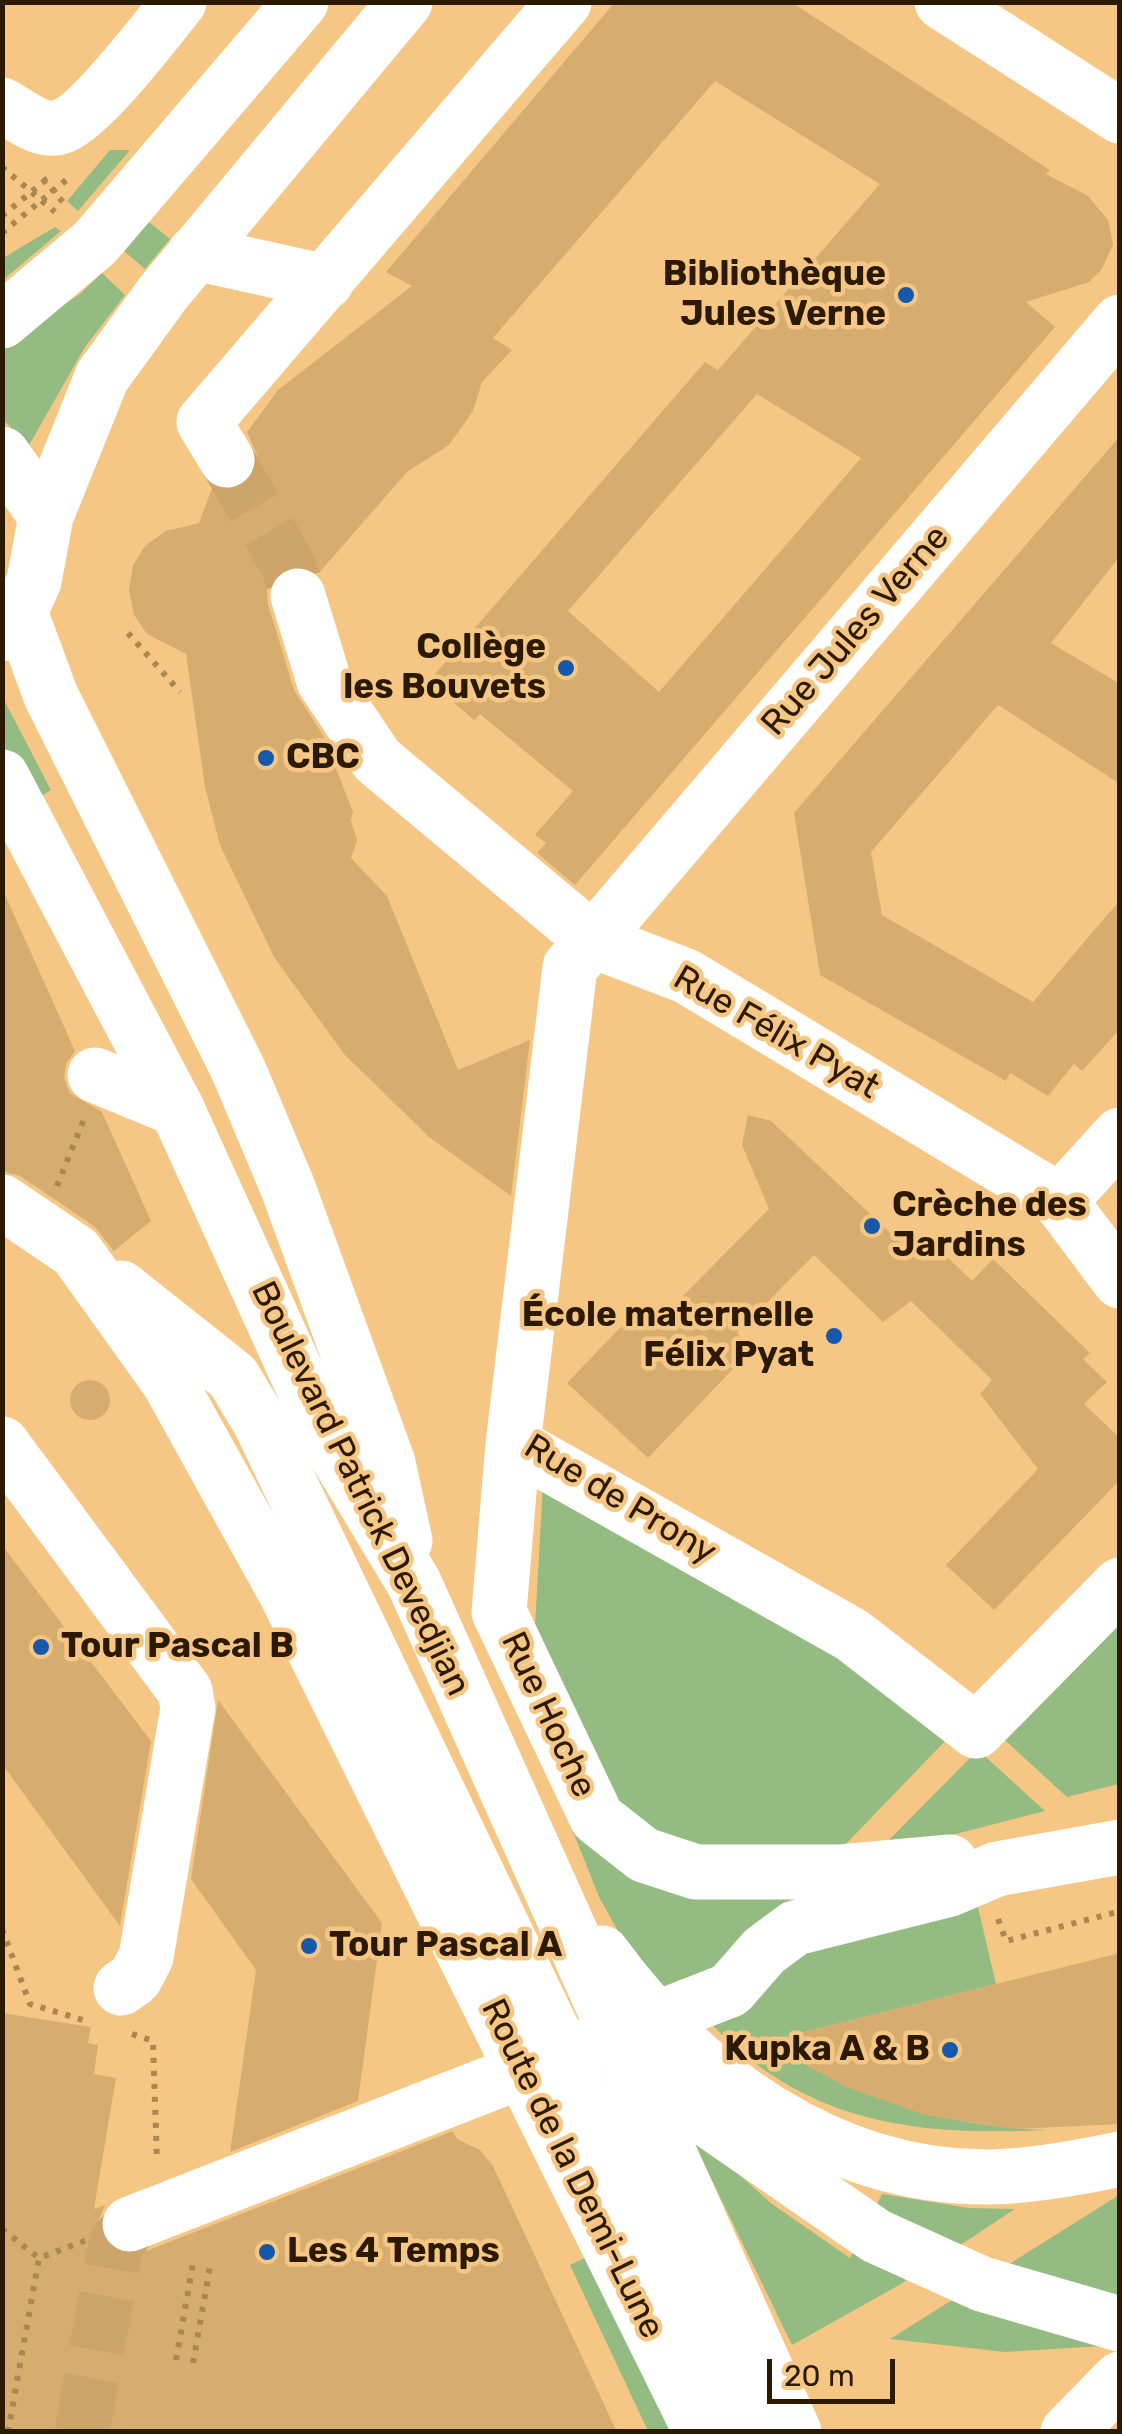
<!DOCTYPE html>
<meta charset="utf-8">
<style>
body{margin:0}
#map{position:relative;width:1122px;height:2434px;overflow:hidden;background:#f6c784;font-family:Rubik,sans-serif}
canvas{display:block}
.frame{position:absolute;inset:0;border:5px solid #2b1a00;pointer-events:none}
.scale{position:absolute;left:767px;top:2359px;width:128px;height:45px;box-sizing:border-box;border:5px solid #2b1a00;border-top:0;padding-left:12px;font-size:30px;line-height:35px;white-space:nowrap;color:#2b1a00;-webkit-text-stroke:8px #f6c784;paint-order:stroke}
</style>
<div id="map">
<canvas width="1122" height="2434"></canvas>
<div class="frame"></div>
<div class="scale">20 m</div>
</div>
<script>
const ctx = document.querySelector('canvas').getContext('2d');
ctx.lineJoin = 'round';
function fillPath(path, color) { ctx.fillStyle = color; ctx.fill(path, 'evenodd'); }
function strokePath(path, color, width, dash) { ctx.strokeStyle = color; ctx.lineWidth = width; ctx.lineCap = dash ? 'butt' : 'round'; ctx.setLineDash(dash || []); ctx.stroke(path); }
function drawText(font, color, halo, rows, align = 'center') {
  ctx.font = font + ' Rubik,sans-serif'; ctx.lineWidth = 9; ctx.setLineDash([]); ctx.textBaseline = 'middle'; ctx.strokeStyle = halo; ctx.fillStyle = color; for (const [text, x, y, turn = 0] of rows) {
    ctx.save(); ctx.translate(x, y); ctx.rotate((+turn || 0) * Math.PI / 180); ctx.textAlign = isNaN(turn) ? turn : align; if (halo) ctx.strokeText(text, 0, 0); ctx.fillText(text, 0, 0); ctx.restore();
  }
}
const green = new Path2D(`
 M 110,150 L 130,150 L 78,211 L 67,201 Z
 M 149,222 L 170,239 L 145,269 L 124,251 Z
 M 55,227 L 61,231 L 3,280 L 3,258 Z
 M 102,273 L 125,295 L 85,347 L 28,447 L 3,419 L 2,346 L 80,294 Z
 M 2,696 L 51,790 L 3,821 L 2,821 Z
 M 543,1484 L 849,1654 L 952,1734 L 841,1849 L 687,1852 L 623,1810 L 535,1626 Z
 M 1119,1606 L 1119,1784 L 1067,1797 L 996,1732 Z
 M 978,1750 L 1045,1811 L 874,1855 Z
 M 554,1784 L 572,1811 L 855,1892 L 716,1966 L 652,1992 L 599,1897 Z
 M 977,1903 L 996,1984 L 768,2041 C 854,2098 945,2127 1049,2130 C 917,2136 810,2125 713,2026 L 744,2014 L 749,2000 L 790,1953 Z
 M 686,2127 L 772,2204 L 850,2258 L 882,2194 L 969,2208 L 1015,2209 L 901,2284 L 792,2345 Z
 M 1119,2195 L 1119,2345 L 1005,2352 L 890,2339 Z
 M 587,2257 L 670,2431 L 648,2431 L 570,2265 Z`);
const building = new Path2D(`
 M 615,2 L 791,2 L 1050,170 L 1046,174 L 1088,196 L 1108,220 L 1113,244 L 1102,269 L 1089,282 L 1026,302 L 1055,327 L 575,885 L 537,853 L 546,843 L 535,835 L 573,791 L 480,714 L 474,720 L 429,681 L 705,362 L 718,370 L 880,184 L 715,81 L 493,338 L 512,350 L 482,382 L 473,411 L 449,445 L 407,472 L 319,573 L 304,565 L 290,566 L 275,576 L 267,590 L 268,604 L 294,690 L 323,735 L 353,812 L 351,821 L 357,840 L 351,858 L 387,896 L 458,1070 L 530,1040 L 511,1196 L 429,1137 L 344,1054 L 274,957 L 220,845 L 205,787 L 186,654 L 147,634 L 134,615 L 129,590 L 133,565 L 145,546 L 166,531 L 199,523 L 212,488 L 229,491 L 244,486 L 254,476 L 258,458 L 247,432 L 278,390 L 412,286 L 386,272 ZM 757,394 L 861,458 L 659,692 L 568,611 Z
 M 1120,436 L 1120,556 L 1051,643 L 1120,684 L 1120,784 L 998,705 L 871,852 L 882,915 L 1033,1002 L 1120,900 L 1120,1029 L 1082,1071 L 1074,1064 L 1048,1096 L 1010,1073 L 1006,1081 L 820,975 L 794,813 Z
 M 2,888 L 75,1051 L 66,1064 L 64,1078 L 70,1093 L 102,1112 L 151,1221 L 114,1251 L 94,1226 L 20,1176 L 2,1171 Z
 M 748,1115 L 771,1121 L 915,1256 L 931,1241 L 972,1281 L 993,1259 L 1090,1353 L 1083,1359 L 1107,1382 L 1084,1404 L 1120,1438 L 1120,1480 L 994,1610 L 946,1565 L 1038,1469 L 980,1394 L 992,1380 L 911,1301 L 883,1322 L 814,1255 L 737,1333 L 749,1346 L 729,1366 L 733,1369 L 648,1458 L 567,1383 L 641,1306 L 657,1322 L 769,1209 L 742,1145 Z
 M70 1400a20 20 0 1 1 40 0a20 20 0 1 1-40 0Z
 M 2,1545 L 151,1741 L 120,1926 L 2,1764 Z
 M 218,1700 L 382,1923 L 358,2101 L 230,2152 L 256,1970 L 191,1879 Z
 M 1120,1953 L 1120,2124 L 1015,2129 L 925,2115 L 846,2087 L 764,2042 Z
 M 2,2013 L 91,2027 L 88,2043 L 98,2045 L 94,2074 L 116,2078 L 94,2209 L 105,2205 L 99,2220 L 101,2236 L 111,2249 L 124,2255 L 141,2253 L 453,2131 L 457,2139 L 480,2150 L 493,2166 L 617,2432 L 2,2432 Z`);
const minorTunnel = new Path2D(`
 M 227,460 L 288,565 L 298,596
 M 82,2432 L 116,2243 L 133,2223 L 173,2207`);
const path = new Path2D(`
 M 2,167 L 55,212
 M 43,178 L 66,206
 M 2,216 L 52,175
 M 2,233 L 71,176
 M 128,633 L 180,692
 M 57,1186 L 84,1119
 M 998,1919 L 1006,1941 L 1117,1912
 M 2,1929 L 30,2004 L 86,2021
 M 132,2034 L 153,2041 L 157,2161
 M 2,2229 L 39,2258
 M 176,2360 L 194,2258
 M 193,2363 L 211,2261
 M 8,2432 L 39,2258 L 87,2240`);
const minor = new Path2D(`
 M 942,2 L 1120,116
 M 2,105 C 19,114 39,133 60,127 C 89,119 157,29 179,2
 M 195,253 L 326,282
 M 1120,322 L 570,967 L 513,1444 L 852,1635 L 976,1731 L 1120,1585
 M 227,460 L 204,422 L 564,2
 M 298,596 L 324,681 L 377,760 L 594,941 L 686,976 L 1060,1201 L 1120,1281
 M 95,1075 L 177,1109
 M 1060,1201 L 1120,1135
 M 2,1202 L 76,1252 L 169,1382 L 287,1595 L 701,2432
 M 121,1288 L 233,1377 L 260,1422 L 745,2432
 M 2,1444 L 185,1691 L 188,1708 L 146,1957 L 135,1978 L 121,1988
 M 513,1444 L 499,1612 L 597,1818 L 644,1855 L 696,1872 L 841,1872 L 950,1862
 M 130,2224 L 730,1990 L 764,1951 L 795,1928 L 950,1889 L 997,1869 L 1120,1847
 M 1068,2432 L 1120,2379`);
const major = new Path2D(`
 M 2,321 L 95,243 L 301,2
 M 2,454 L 46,516
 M 20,612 L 51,696 L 238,1069 L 288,1188 L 388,1463 L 405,1541
 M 2,634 L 20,612 L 34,581 L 46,516 L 102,377 L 163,293 L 405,2
 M 2,777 L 177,1109 L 325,1435 L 414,1583 L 794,2432
 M 602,1953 C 692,2077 830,2179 991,2177 C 1033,2176 1078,2168 1120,2159
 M 630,2066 L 876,2236 L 982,2284 L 1120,2324`);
const markers = [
 [906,295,10,"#1658a9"],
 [566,668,10,"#1658a9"],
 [266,758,10,"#1658a9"],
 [872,1226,10,"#1658a9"],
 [834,1336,10,"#1658a9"],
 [41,1647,10,"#1658a9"],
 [309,1946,10,"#1658a9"],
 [950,2050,10,"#1658a9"],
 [267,2252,10,"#1658a9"]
];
const poiNames = [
 ["Bibliothèque",886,275,"right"],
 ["Jules Verne",886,315,"right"],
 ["Collège",546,648,"right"],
 ["les Bouvets",546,688,"right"],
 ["CBC",286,758],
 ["Crèche des",892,1206],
 ["Jardins",892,1246],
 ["École maternelle",814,1316,"right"],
 ["Félix Pyat",814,1356,"right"],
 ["Tour Pascal B",61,1647],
 ["Tour Pascal A",329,1946],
 ["Kupka A & B",930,2050,"right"],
 ["Les 4 Temps",287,2252]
];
const streetNames = [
 ["Rue Jules Verne",856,631,-49],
 ["Rue Félix Pyat",776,1033,30],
 ["Boulevard Patrick Devedjian",360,1489,64],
 ["Rue de Prony",620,1500,31],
 ["Rue Hoche",548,1715,65],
 ["Route de la Demi-Lune",572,2169,64]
];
fillPath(green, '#94bb82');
fillPath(building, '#d7ad6f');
strokePath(minorTunnel, '#cda46a', 55, [55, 28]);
strokePath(path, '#aa8652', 6, [5, 8]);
strokePath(minor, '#fff', 55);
strokePath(major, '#fff', 55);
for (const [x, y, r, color] of markers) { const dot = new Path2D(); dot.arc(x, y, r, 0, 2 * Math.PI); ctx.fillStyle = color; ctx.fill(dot); strokePath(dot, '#f6c784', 4); }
drawText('bold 35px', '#2b1a00', '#f6c784', poiNames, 'left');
drawText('35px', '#2b1a00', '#f6c784', streetNames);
</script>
